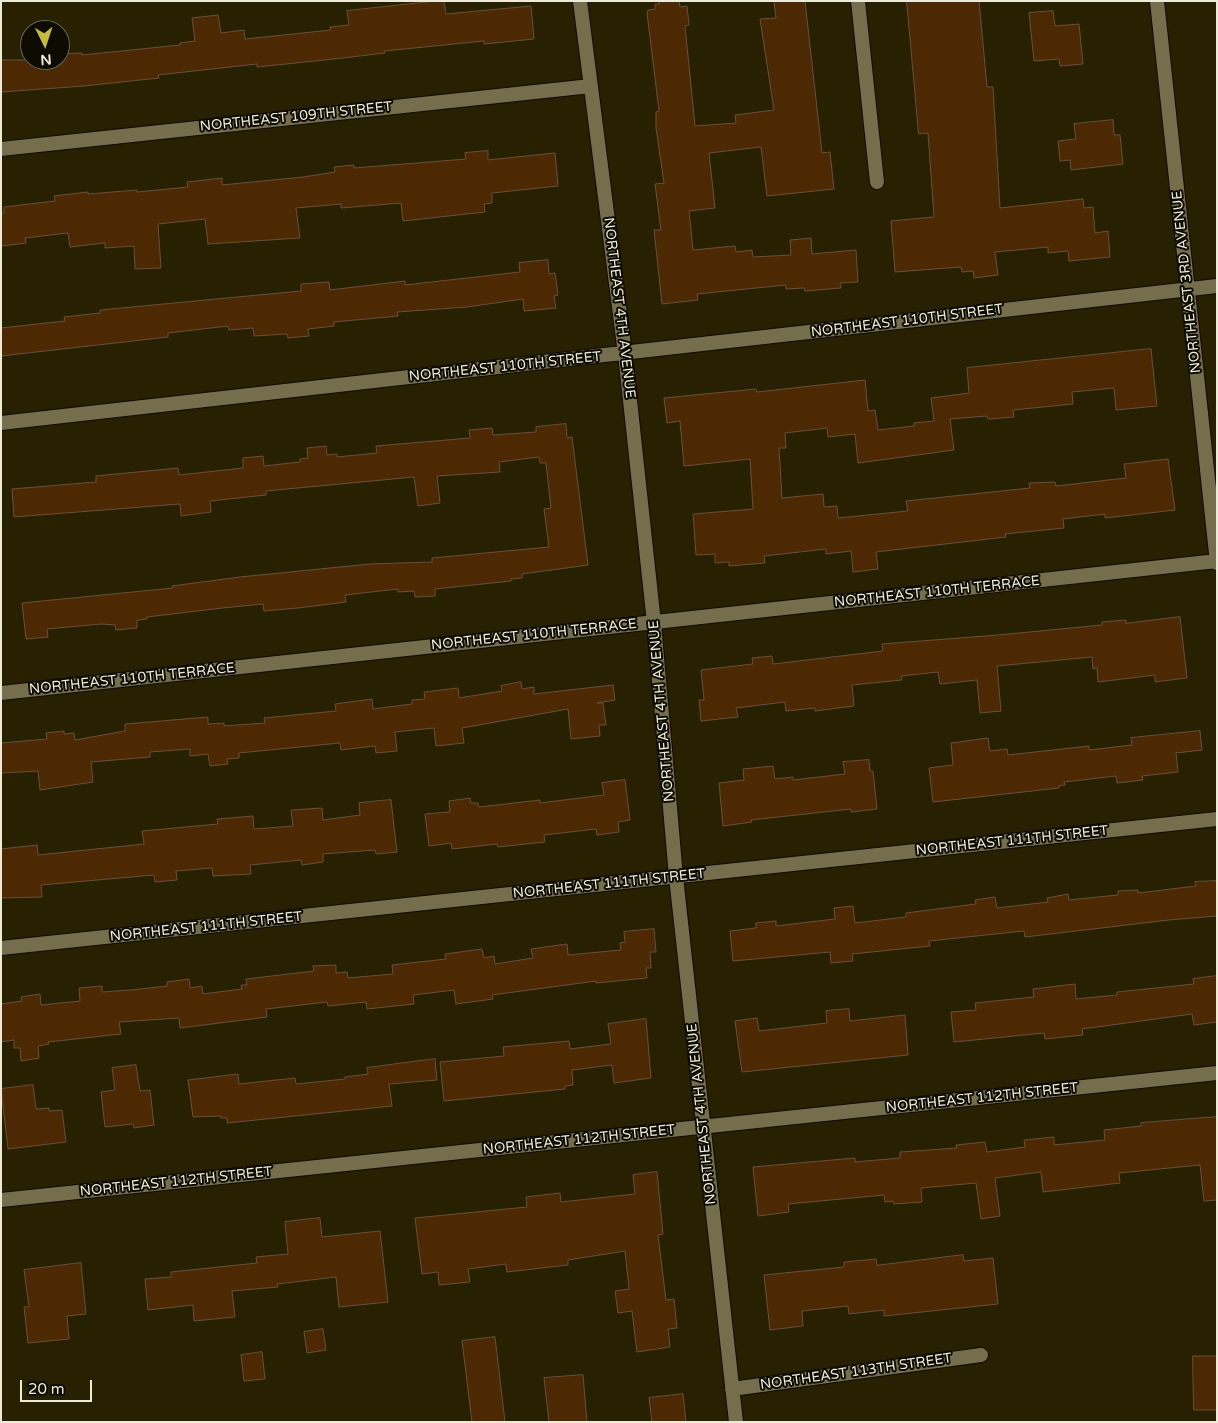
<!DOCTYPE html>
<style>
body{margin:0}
#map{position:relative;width:1218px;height:1423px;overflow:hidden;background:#272102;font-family:"Varela Round",sans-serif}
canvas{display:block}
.frame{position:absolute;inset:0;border:2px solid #edead8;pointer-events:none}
.north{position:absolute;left:20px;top:20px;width:50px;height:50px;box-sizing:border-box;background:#0d0b02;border:1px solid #676458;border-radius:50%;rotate:176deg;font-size:14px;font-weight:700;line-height:20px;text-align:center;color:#edead8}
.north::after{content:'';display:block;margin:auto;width:18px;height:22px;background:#c5bc3d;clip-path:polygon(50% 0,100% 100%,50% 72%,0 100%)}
.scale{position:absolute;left:20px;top:1380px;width:72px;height:22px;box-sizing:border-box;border:2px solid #edead8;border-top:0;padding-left:6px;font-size:15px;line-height:18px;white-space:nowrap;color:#edead8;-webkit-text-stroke:4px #0d0b02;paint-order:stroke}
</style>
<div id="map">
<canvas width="1218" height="1423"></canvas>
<div class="frame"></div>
<div class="north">N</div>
<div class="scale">20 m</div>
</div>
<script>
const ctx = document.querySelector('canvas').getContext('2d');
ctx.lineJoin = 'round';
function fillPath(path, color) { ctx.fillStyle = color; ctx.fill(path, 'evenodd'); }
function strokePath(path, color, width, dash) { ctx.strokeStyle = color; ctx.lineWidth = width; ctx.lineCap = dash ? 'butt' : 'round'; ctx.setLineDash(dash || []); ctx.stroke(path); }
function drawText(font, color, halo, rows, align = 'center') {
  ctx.font = font + ' "Varela Round",sans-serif'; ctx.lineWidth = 4; ctx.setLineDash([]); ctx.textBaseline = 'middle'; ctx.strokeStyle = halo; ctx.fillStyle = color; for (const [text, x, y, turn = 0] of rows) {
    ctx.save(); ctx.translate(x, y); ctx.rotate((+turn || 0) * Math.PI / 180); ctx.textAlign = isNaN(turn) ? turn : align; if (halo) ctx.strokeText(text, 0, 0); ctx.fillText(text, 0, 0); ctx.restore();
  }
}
const building = new Path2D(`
 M 436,1 L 444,1 L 446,14 L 531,6 L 534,39 L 484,44 L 484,41 L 384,51 L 385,53 L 334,59 L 257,67 L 257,64 L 158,75 L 159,78 L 84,86 L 1,92 L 1,60 L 60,60 L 60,54 L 82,53 L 82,55 L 180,45 L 180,43 L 195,41 L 192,18 L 218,15 L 221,33 L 244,30 L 245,39 L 331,30 L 330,27 L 349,25 L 347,11 Z
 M 659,1 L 679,1 L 680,7 L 687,6 L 689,25 L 685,26 L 695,126 L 736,123 L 735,115 L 774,110 L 760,19 L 776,18 L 774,1 L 805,1 L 822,153 L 830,152 L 834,189 L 767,196 L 761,147 L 709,153 L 715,208 L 689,211 L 693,250 L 735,246 L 736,252 L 752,250 L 753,257 L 791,255 L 790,240 L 811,238 L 812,254 L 856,250 L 858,282 L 840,283 L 841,288 L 805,291 L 804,288 L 786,289 L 786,285 L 697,294 L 698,300 L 662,304 L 654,230 L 661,230 L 655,184 L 664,183 L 656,128 L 656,112 L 659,111 L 647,13 L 648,10 L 655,9 L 655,4 L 659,4 Z
 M 907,1 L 979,1 L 987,87 L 993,87 L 1000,208 L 1083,199 L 1084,208 L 1093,207 L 1095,233 L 1108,231 L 1110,257 L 1069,261 L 1068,251 L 1048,253 L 1048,247 L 995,252 L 998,275 L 974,278 L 973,271 L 962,272 L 961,267 L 895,272 L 891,221 L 934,217 L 928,133 L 919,134 Z
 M 1053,11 L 1055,26 L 1079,24 L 1083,64 L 1060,66 L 1059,59 L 1034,61 L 1029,13 Z
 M 1113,120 L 1114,135 L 1120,135 L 1123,164 L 1071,170 L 1070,160 L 1060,161 L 1058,141 L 1076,139 L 1074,124 Z
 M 488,151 L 488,160 L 555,153 L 558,186 L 492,193 L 492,203 L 484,204 L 485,212 L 403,221 L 401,203 L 341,208 L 341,204 L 296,208 L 300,238 L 208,244 L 205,219 L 158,224 L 161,268 L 135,269 L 134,246 L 105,248 L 105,243 L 70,247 L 68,233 L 25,238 L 26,243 L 1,246 L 1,214 L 4,213 L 4,207 L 55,201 L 54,196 L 88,192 L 88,194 L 137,190 L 137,192 L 188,187 L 187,182 L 222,178 L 222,185 L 303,177 L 335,172 L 334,167 L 354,165 L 354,168 L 466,159 L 465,153 Z
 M 548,260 L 549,274 L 555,273 L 558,295 L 554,296 L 556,308 L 524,311 L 523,299 L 467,307 L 397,312 L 398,316 L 334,322 L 334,326 L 308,329 L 309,336 L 288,338 L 287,334 L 254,336 L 253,328 L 229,330 L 228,326 L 168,333 L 168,337 L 1,356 L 1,328 L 65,321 L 64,317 L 100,313 L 100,310 L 301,291 L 301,284 L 329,282 L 330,290 L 405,281 L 405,285 L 520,272 L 519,263 Z
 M 1151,349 L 1157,406 L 1116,410 L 1114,388 L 1072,392 L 1073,404 L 1013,410 L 1014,417 L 988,419 L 987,416 L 950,419 L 954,450 L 858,463 L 855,434 L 828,437 L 827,428 L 785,433 L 786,448 L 779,448 L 782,498 L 823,494 L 824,507 L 837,506 L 838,518 L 908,511 L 906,501 L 1030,488 L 1029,483 L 1055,482 L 1056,486 L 1126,478 L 1124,464 L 1168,459 L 1175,510 L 1105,518 L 1105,514 L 1063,519 L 1064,528 L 1005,534 L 1006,537 L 876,552 L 878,569 L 853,572 L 851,551 L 826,554 L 826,549 L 764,556 L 765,563 L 729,566 L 729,562 L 715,563 L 715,554 L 696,555 L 693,514 L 753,509 L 750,459 L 684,466 L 680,421 L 667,423 L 664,398 L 756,389 L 757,392 L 865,380 L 868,411 L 875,410 L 878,430 L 914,426 L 914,423 L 934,421 L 931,398 L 969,393 L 967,368 Z
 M 566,424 L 567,438 L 572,437 L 588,565 L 522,574 L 522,578 L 511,579 L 511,581 L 435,589 L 435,596 L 415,597 L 414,591 L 398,592 L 398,589 L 345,595 L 346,602 L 298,608 L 264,611 L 263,604 L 222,608 L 147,617 L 147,619 L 137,620 L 137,628 L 116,630 L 115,625 L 101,624 L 47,629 L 48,637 L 26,639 L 22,603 L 173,588 L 172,586 L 240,577 L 370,564 L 432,562 L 432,558 L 549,547 L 544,509 L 551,508 L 546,463 L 540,463 L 539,457 L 499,462 L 500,472 L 437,476 L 440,503 L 418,506 L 414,477 L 266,491 L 266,495 L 210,501 L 211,512 L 181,516 L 180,504 L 14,517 L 12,489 L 96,482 L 96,476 L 178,468 L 179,475 L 243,468 L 243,458 L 263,456 L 264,466 L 300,462 L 300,459 L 308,458 L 307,448 L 326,446 L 327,455 L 337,454 L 337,457 L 377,453 L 376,446 L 470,438 L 469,430 L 492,428 L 493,435 L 536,432 L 536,427 Z
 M 1180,617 L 1187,678 L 1155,682 L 1155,675 L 1098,682 L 1097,668 L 1093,669 L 1092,657 L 997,666 L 1001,711 L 980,713 L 977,680 L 940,684 L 938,672 L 901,676 L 902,680 L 852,685 L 854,706 L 815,711 L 815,708 L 786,711 L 785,702 L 736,708 L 738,717 L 701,721 L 699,700 L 704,700 L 701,670 L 753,664 L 752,658 L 772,656 L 773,664 L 883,651 L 882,644 L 998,635 L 1102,625 L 1102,622 L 1126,620 L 1126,623 Z
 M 521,682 L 522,689 L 534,687 L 534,694 L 613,685 L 615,700 L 597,703 L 603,703 L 606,725 L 599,725 L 600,736 L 571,739 L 568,709 L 462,728 L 464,743 L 436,746 L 434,728 L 395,732 L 397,751 L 376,753 L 375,746 L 341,750 L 340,743 L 239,753 L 239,758 L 227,759 L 228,764 L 210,766 L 208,754 L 190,756 L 190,749 L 150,752 L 150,757 L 91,762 L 93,782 L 40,790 L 38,771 L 1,773 L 1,743 L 47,739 L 46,733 L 64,731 L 64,734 L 74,733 L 75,740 L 125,731 L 125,724 L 208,717 L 208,724 L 224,723 L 224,726 L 265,723 L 264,718 L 336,711 L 335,704 L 372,699 L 373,709 L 412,704 L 412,700 L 425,699 L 424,692 L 458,688 L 459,698 L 502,691 L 501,686 Z
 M 1200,731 L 1202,750 L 1176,753 L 1178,772 L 1142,776 L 1143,780 L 1117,783 L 1116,776 L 1064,782 L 1065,785 L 1059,786 L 1059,788 L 933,802 L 929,768 L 953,765 L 951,743 L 988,738 L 990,751 L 1007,749 L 1008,755 L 1089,746 L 1089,750 L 1132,745 L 1131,738 Z
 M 869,760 L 870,771 L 873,771 L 877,809 L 851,812 L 851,809 L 751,820 L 752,822 L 723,826 L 719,783 L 744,780 L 743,769 L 773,766 L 775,779 L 793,777 L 793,780 L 845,774 L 843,762 Z
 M 625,780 L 630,820 L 618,822 L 619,832 L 597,835 L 596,829 L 544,835 L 545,842 L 498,847 L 497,844 L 452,849 L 451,843 L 429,846 L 425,814 L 450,812 L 449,801 L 470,798 L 471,803 L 478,803 L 479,807 L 540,800 L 540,803 L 604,795 L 602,783 Z
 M 391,800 L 397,852 L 376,854 L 375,850 L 323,854 L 323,862 L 302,865 L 301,860 L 250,865 L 251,874 L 213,876 L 212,868 L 176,871 L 177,880 L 155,882 L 154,875 L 41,885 L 42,897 L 1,898 L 1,849 L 37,845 L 38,855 L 144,844 L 142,831 L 218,824 L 217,819 L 253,816 L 254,829 L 293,826 L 291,810 L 322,808 L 323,820 L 360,815 L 359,803 Z
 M 1217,881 L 1217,916 L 1169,920 L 1025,937 L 1024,931 L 929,941 L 930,946 L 852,954 L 853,961 L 831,963 L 830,952 L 733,961 L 730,931 L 756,928 L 756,923 L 776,921 L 776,926 L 835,919 L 834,908 L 853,906 L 855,923 L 906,917 L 906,913 L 976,904 L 975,900 L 995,897 L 997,908 L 1048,902 L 1047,898 L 1068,894 L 1069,900 L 1118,895 L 1118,891 L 1138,890 L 1138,893 L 1196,886 L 1195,882 Z
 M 654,929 L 656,952 L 650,952 L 651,968 L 646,968 L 647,978 L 596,983 L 596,981 L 492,995 L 493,999 L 456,1004 L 454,990 L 413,995 L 414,1004 L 367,1009 L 366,1002 L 328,1006 L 327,1002 L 266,1009 L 267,1017 L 180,1028 L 179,1018 L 119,1022 L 121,1034 L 48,1042 L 49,1044 L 38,1046 L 39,1058 L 21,1061 L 20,1048 L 14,1048 L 14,1040 L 1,1042 L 1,1004 L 22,1001 L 21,997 L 40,994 L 41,1005 L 80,1001 L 79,988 L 102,986 L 102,992 L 131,990 L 167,986 L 167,982 L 189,979 L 190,988 L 202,986 L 203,994 L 242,989 L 241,985 L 247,985 L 246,979 L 314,971 L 313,966 L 336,965 L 336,973 L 347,972 L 348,978 L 393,974 L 392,965 L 446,959 L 445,954 L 482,949 L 484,958 L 494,956 L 495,964 L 533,958 L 531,949 L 567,944 L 568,955 L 621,950 L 620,943 L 625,942 L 624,932 Z
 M 1217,976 L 1217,1022 L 1194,1025 L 1192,1014 L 1082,1029 L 1083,1035 L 1045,1039 L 1044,1033 L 954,1042 L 951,1012 L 976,1010 L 975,1003 L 1034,997 L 1033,989 L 1075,984 L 1076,999 L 1117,995 L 1117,992 L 1194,984 L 1193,979 Z
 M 849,1009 L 850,1021 L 905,1015 L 908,1055 L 742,1072 L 735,1021 L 757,1018 L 759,1031 L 827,1023 L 826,1011 Z
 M 646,1019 L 651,1078 L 614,1083 L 612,1065 L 572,1070 L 573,1085 L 565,1086 L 565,1089 L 444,1101 L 440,1062 L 504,1056 L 503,1047 L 569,1041 L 570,1049 L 611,1044 L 608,1024 Z
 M 435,1059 L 437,1080 L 389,1084 L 392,1106 L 227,1123 L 227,1118 L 221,1118 L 221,1116 L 193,1117 L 188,1080 L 238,1074 L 239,1084 L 295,1078 L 296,1084 L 345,1079 L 345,1077 L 368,1074 L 367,1068 Z
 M 136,1065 L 140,1091 L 150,1090 L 154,1125 L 134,1128 L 133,1124 L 105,1127 L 101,1092 L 115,1090 L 112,1068 Z
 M 33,1085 L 36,1109 L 49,1108 L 49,1111 L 62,1110 L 66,1142 L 8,1149 L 1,1089 Z
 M 1217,1117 L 1217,1200 L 1204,1201 L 1200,1165 L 1119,1173 L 1120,1183 L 1043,1192 L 1041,1172 L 995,1178 L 1000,1216 L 981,1219 L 976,1183 L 921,1188 L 922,1202 L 894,1204 L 893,1201 L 885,1202 L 884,1195 L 788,1204 L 789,1212 L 758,1216 L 753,1167 L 855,1158 L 855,1162 L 900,1158 L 900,1152 L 957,1148 L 956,1145 L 985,1142 L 987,1152 L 1025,1147 L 1024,1140 L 1054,1137 L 1054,1145 L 1105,1140 L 1104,1130 L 1141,1126 L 1141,1123 Z
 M 657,1172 L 663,1234 L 658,1235 L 666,1300 L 674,1299 L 677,1328 L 668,1329 L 670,1347 L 637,1352 L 632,1311 L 618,1313 L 615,1291 L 629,1289 L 625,1251 L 568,1260 L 568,1265 L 507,1272 L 506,1264 L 468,1269 L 470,1282 L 439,1285 L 438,1272 L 422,1274 L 415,1218 L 527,1207 L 526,1197 L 560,1193 L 561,1202 L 635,1194 L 633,1175 Z
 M 320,1218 L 322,1237 L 380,1231 L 388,1302 L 339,1307 L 336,1277 L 277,1284 L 278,1287 L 232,1291 L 235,1317 L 194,1321 L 193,1305 L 148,1310 L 145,1279 L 171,1277 L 171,1272 L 257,1263 L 256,1257 L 288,1254 L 285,1222 Z
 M 963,1255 L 964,1261 L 993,1258 L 998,1304 L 884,1316 L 884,1310 L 849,1314 L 848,1306 L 802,1311 L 803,1326 L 770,1330 L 764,1275 L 844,1267 L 844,1262 L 876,1259 L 877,1265 Z
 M 81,1263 L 86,1314 L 67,1316 L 69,1339 L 28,1343 L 24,1307 L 29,1307 L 24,1270 Z
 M 323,1329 L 326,1350 L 307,1353 L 304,1332 Z
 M 495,1337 L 505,1422 L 472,1422 L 462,1341 Z
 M 262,1352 L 265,1379 L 244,1381 L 241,1355 Z
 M 1193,1356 L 1217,1356 L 1217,1410 L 1194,1410 Z
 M 583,1375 L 587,1422 L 549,1422 L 544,1378 Z
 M 683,1394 L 686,1422 L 652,1422 L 649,1398 Z`);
const minor = new Path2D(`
 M 580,1 L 625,354 L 654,623 L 676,877 L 736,1422
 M 858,1 L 877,182
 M 1157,1 L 1217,563
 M 1,149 L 591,86
 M 1,423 L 1217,286
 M 1,693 L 1217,561
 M 1,1200 L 1217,1073
 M 732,1389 L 981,1355`);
const tertiary = new Path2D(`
 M 1,948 L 1217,819`);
const streetNames = [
 ["NORTHEAST 109TH STREET",296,117,-6],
 ["NORTHEAST 3RD AVENUE",1187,282,-96],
 ["NORTHEAST 4TH AVENUE",619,308,83],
 ["NORTHEAST 110TH STREET",907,321,-7],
 ["NORTHEAST 110TH STREET",505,367,-6],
 ["NORTHEAST 110TH TERRACE",937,592,-6],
 ["NORTHEAST 110TH TERRACE",534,635,-6],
 ["NORTHEAST 110TH TERRACE",132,679,-6],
 ["NORTHEAST 4TH AVENUE",662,711,-95],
 ["NORTHEAST 111TH STREET",1012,841,-6],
 ["NORTHEAST 111TH STREET",609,884,-6],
 ["NORTHEAST 111TH STREET",206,927,-6],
 ["NORTHEAST 112TH STREET",982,1098,-6],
 ["NORTHEAST 4TH AVENUE",702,1114,-96],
 ["NORTHEAST 112TH STREET",579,1140,-6],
 ["NORTHEAST 112TH STREET",176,1182,-6],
 ["NORTHEAST 113TH STREET",856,1372,-8]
];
fillPath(building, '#4d2903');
strokePath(building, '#6a4f3a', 1);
strokePath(minor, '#0f0a00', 16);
strokePath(tertiary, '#0f0a00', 16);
strokePath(minor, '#746e4d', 14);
strokePath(tertiary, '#746e4d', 14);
drawText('14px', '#edead8', '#0d0b02', streetNames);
</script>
